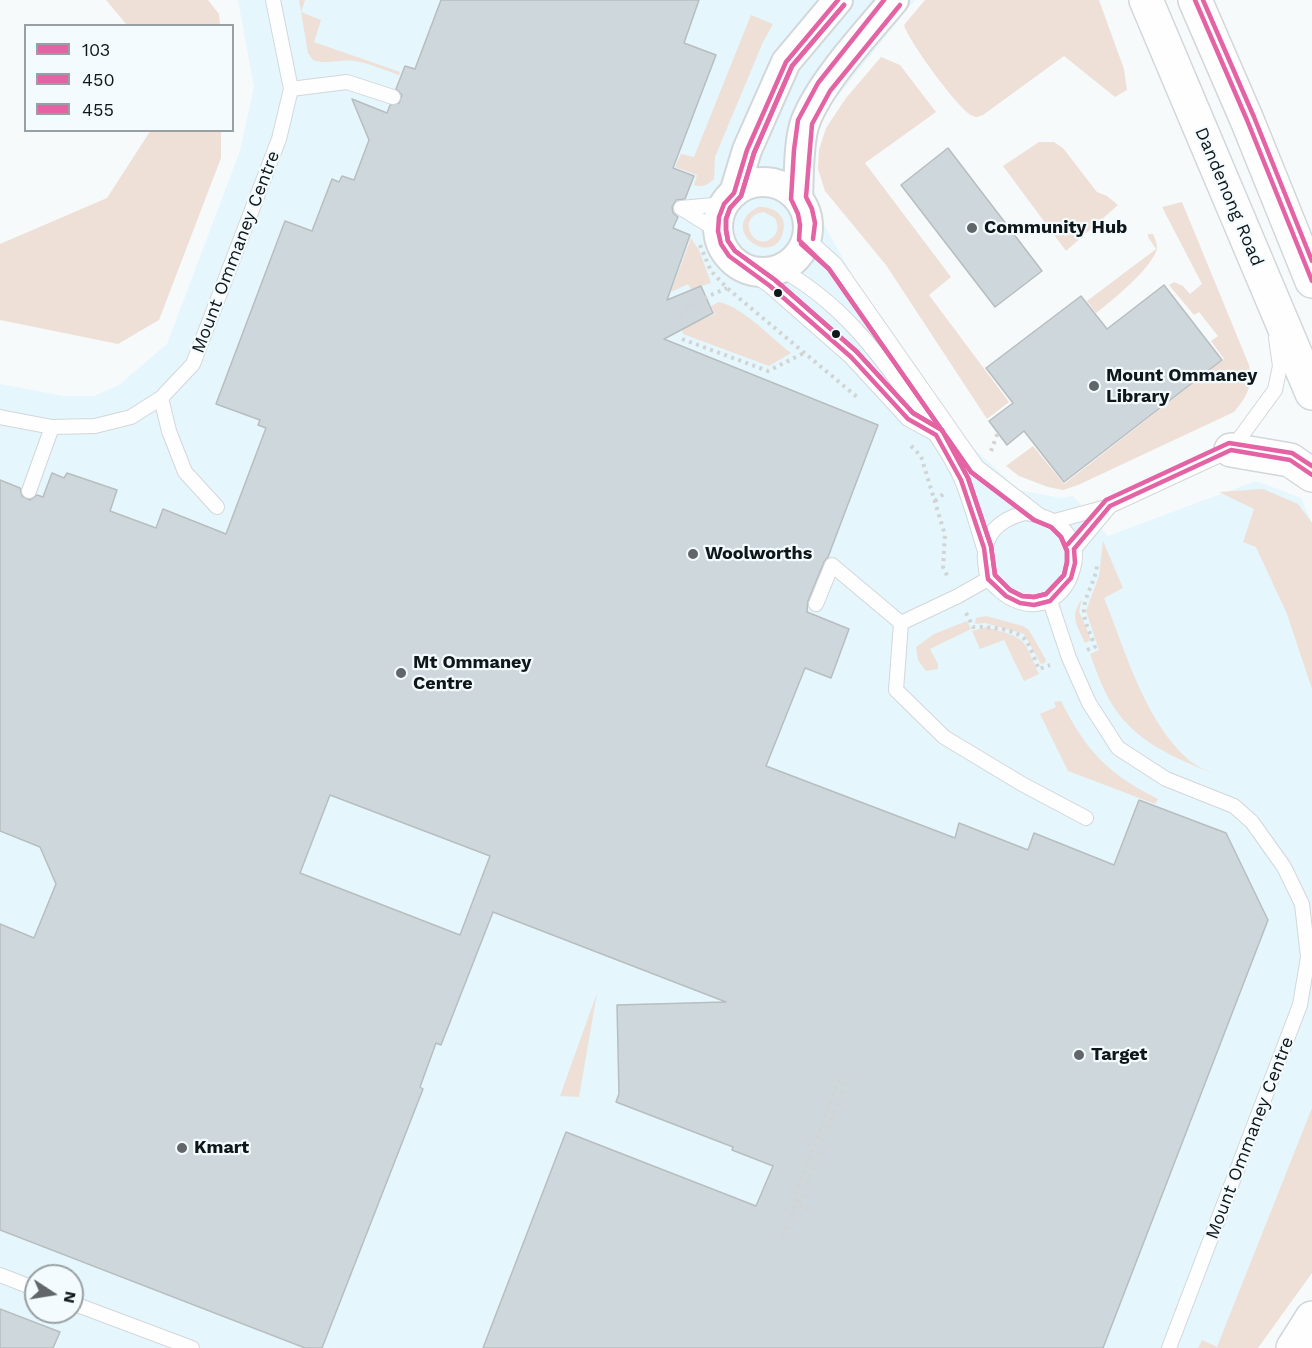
<!DOCTYPE html>
<style>
body{margin:0}
#map{position:relative;width:1312px;height:1348px;overflow:hidden;background:#f6fafb;font-family:"Work Sans",sans-serif}
canvas{display:block}
.legend{position:absolute;left:24px;top:24px;width:210px;height:108px;box-sizing:border-box;background:#f3fbfe;border:2px solid #98a0a3;margin:0;padding:8px 10px;list-style:none;font-size:18px;color:#10171a}
.legend li{display:flex;align-items:center;gap:12px;height:30px}
.legend b{width:30px;border:2px solid #98a0a3}
.north{position:absolute;left:24px;top:1264px;width:60px;height:60px;box-sizing:border-box;background:#f3fbfe;border:2px solid #98a0a3;border-radius:50%;rotate:102deg;font-size:16px;font-weight:700;line-height:24px;text-align:center;color:#10171a}
.north::after{content:'';display:block;margin:auto;width:21px;height:27px;background:#606669;clip-path:polygon(50% 0,100% 100%,50% 72%,0 100%)}
</style>
<div id="map">
<canvas width="1312" height="1348"></canvas>
<ul class="legend">
<li><b style="height:8px;background:#e463a4"></b>103</li>
<li><b style="height:8px;background:#e463a4"></b>450</li>
<li><b style="height:8px;background:#e463a4"></b>455</li>
</ul>
<div class="north">N</div>
</div>
<script>
const ctx = document.querySelector('canvas').getContext('2d');
ctx.lineJoin = 'round';
function fillPath(path, color) { ctx.fillStyle = color; ctx.fill(path, 'evenodd'); }
function strokePath(path, color, width, dash) { ctx.strokeStyle = color; ctx.lineWidth = width; ctx.lineCap = dash ? 'butt' : 'round'; ctx.setLineDash(dash || []); ctx.stroke(path); }
function drawText(font, color, halo, rows, align = 'center') {
  ctx.font = font + ' "Work Sans",sans-serif'; ctx.lineWidth = 4.5; ctx.setLineDash([]); ctx.textBaseline = 'middle'; ctx.strokeStyle = halo; ctx.fillStyle = color; for (const [text, x, y, turn = 0] of rows) {
    ctx.save(); ctx.translate(x, y); ctx.rotate((+turn || 0) * Math.PI / 180); ctx.textAlign = isNaN(turn) ? turn : align; if (halo) ctx.strokeText(text, 0, 0); ctx.fillText(text, 0, 0); ctx.restore();
  }
}
const built = new Path2D(`
 M 238,0 L 915,0 L 824,113 L 817,129 L 811,151 L 812,182 L 823,223 L 868,302 L 963,439 L 1019,490 L 1060,498 L 1073,496 L 1108,536 L 1256,481 L 1301,498 L 1312,523 L 1312,1268 L 1253,1348 L 0,1348 L 0,384 L 64,396 L 94,396 L 119,385 L 167,344 L 240,151 L 254,87 ZM 36,1276 L 72,1276 L 72,1312 L 36,1312 Z`);
const green = new Path2D(`
 M 106,0 L 208,0 L 219,14 L 220,25 L 127,25 Z
 M 299,0 L 305,0 L 301,12 L 321,20 L 314,42 L 400,72 L 399,75 C 385,70 369,63 354,61 C 340,59 326,65 313,60 L 308,53 Z
 M 925,0 L 1099,0 L 1124,69 L 1127,90 L 1115,97 L 1064,56 L 983,115 L 977,117 C 975,117 970,115 968,113 C 954,102 909,42 904,25 Z
 M 751,15 L 773,24 L 763,42 L 715,157 L 714,179 C 707,185 703,188 694,185 L 697,175 L 675,167 L 681,154 L 694,157 Z
 M 881,57 L 900,65 L 936,112 L 865,163 L 951,277 L 929,295 L 1009,402 L 987,419 L 886,265 L 825,191 L 818,169 L 819,150 L 826,128 L 846,98 Z
 M 151,130 L 221,131 L 221,158 L 159,320 L 118,344 L 0,320 L 0,244 L 107,198 Z
 M 1039,142 L 1054,142 L 1063,148 L 1097,192 L 1107,196 L 1118,205 L 1066,251 L 1003,166 Z
 M 1182,202 L 1249,365 C 1253,386 1248,395 1234,412 L 1078,485 L 1063,490 L 1048,487 L 1019,476 L 1006,466 L 1033,446 L 1064,484 L 1224,359 L 1211,341 L 1218,336 L 1199,312 L 1194,315 L 1169,285 L 1174,282 L 1183,286 L 1190,294 L 1202,284 L 1162,207 Z
 M 758,207 C 773,206 788,215 783,232 C 774,270 716,229 758,207 ZM 764,212 L 775,218 C 778,225 779,231 774,236 C 756,256 733,216 764,212 Z
 M 1148,234 L 1153,234 C 1155,238 1157,243 1157,248 C 1155,265 1111,302 1096,313 L 1087,301 L 1156,249 L 1148,237 Z
 M 691,238 L 699,250 L 711,283 L 691,289 L 688,284 L 671,292 Z
 M 719,302 C 743,307 771,338 791,353 L 769,366 L 683,334 L 682,329 L 715,314 L 711,306 Z
 M 1263,489 L 1298,504 L 1312,523 L 1312,689 L 1287,614 L 1256,547 L 1243,542 L 1254,509 L 1219,492 Z
 M 1103,541 L 1123,588 L 1104,598 C 1126,652 1145,723 1190,761 C 1197,767 1207,770 1215,774 C 1174,758 1133,741 1110,701 C 1102,687 1096,670 1090,654 L 1099,650 L 1086,611 L 1099,576 Z
 M 1082,599 L 1079,611 L 1091,640 L 1085,643 C 1077,624 1069,618 1082,599 Z
 M 986,616 L 1023,626 L 1029,630 L 1046,660 L 1045,663 L 1041,664 L 1024,634 L 985,623 L 975,624 L 976,618 Z
 M 967,621 L 971,629 L 930,649 L 938,664 L 938,669 L 926,671 L 918,660 L 916,647 L 934,634 Z
 M 986,627 C 1027,639 1022,636 1039,674 L 1024,681 L 1004,640 L 980,649 L 972,631 Z
 M 1061,701 C 1086,751 1108,774 1158,799 L 1155,804 L 1068,771 L 1040,714 L 1056,707 L 1054,702 Z
 M 597,993 L 579,1097 L 560,1096 Z
 M 1312,1108 L 1312,1273 L 1258,1348 L 1198,1348 L 1202,1340 L 1217,1347 Z`);
const building = new Path2D(`
 M 441,0 L 699,0 L 684,43 L 716,55 L 673,168 L 694,176 L 685,199 L 676,200 L 672,207 L 673,213 L 678,217 L 673,228 L 690,235 L 667,300 L 701,286 L 713,313 L 664,339 L 878,425 L 828,557 L 824,562 L 808,601 L 807,612 L 849,629 L 831,678 L 805,668 L 766,766 L 955,838 L 959,823 L 1028,850 L 1034,833 L 1114,865 L 1139,800 L 1226,833 L 1268,920 L 1103,1348 L 483,1348 L 566,1132 L 756,1206 L 773,1166 L 732,1150 L 733,1147 L 616,1102 L 619,1094 L 617,1005 L 726,1002 L 493,912 L 441,1045 L 436,1043 L 420,1087 L 423,1089 L 322,1348 L 305,1348 L 0,1230 L 0,924 L 34,938 L 56,884 L 40,847 L 0,831 L 0,480 L 20,488 L 22,496 L 30,500 L 37,495 L 43,497 L 52,473 L 64,478 L 67,473 L 117,490 L 110,511 L 156,528 L 163,509 L 226,534 L 266,428 L 258,425 L 260,420 L 216,404 L 285,221 L 312,231 L 332,179 L 339,182 L 342,176 L 354,180 L 369,140 L 352,99 L 387,113 L 390,105 L 399,103 L 402,95 L 396,89 L 405,66 L 415,69 ZM 330,795 L 490,856 L 460,935 L 300,873 Z
 M 948,148 L 1042,271 L 995,307 L 901,185 Z
 M 1164,285 L 1222,360 L 1064,482 L 1024,431 L 1007,445 L 989,421 L 1013,403 L 986,368 L 1081,296 L 1107,329 Z
 M 0,1309 L 60,1332 L 53,1348 L 0,1348 Z`);
const path = new Path2D(`
 M 700,245 L 711,271 L 727,288 L 857,397
 M 675,321 L 695,302 L 727,288
 M 682,339 L 768,371 L 804,353
 M 911,446 L 921,456 L 945,535 L 943,567 L 949,579
 M 991,451 L 998,432
 M 935,501 L 946,492
 M 966,613 L 973,627 C 988,626 1019,629 1027,642 C 1032,650 1035,661 1039,669 L 1050,665
 M 1087,650 L 1095,647 C 1092,636 1083,621 1084,609 C 1085,593 1097,580 1097,563
 M 809,1209 L 796,1204 L 803,1196 L 848,1076
 M 783,1237 L 796,1204 L 796,1193 L 841,1074`);
const lane = new Path2D(`
 M 291,89 L 347,82 L 393,97
 M 681,208 L 724,204
 M 681,208 L 718,231
 M 806,238 L 835,264 L 977,467 L 1038,514
 M 739,265 L 770,286 L 851,357 L 908,419 L 932,432
 M 780,269 C 839,301 876,350 914,404 C 931,428 949,452 961,478 C 970,500 977,525 984,548
 M 161,398 L 169,431 L 185,472 L 217,507
 M 0,417 L 52,427 L 95,426 L 131,417 L 161,398 L 193,364 L 279,139 L 291,89 L 273,0
 M 29,491 L 52,427
 M 1024,513 C 1054,515 1083,536 1073,569 C 1063,607 1026,615 998,589 C 995,586 991,583 988,579 C 986,575 986,567 985,561 C 983,534 999,520 1024,513 Z
 M 1055,521 L 1110,506
 M 1074,549 L 1110,506 L 1231,450 L 1275,390 L 1280,366 L 1276,338
 M 988,579 L 958,596 L 901,623 L 896,690 L 944,737 L 1022,784 L 1086,818
 M 1050,601 L 1069,658 L 1089,703 L 1118,748 L 1166,779 L 1234,806 L 1252,822 L 1284,867 L 1302,904 L 1308,957 L 1300,1005 L 1169,1348
 M 816,604 L 832,565 L 901,623
 M 0,1275 L 36,1289
 M 72,1303 L 192,1348`);
const street = new Path2D(`
 M718 227a45 45 0 1 1 90 0a45 45 0 1 1-90 0Z
 M 734,193 L 747,150 L 786,62 L 838,0
 M 798,199 C 799,178 798,139 806,120 C 822,80 866,34 894,0`);
const secondary = new Path2D(`
 M 1146,0 L 1312,393
 M 1195,0 L 1247,120 L 1312,281
 M 1231,450 L 1290,460 L 1312,475
 M 1293,1348 L 1312,1318`);
const bus1 = new Path2D(`
 M 838,0 L 786,62 L 747,150 L 734,193 L 724,204 L 719,217 L 718,231 L 721,244 L 729,256 L 770,286 L 851,357 L 908,419 L 936,435 L 961,480 L 984,548 L 988,579 L 1006,596 L 1020,603 L 1034,605 L 1050,601 L 1071,578 L 1075,563 L 1074,549
 M 1195,0 L 1247,120 L 1312,281
 M 1231,450 L 1290,460 L 1312,475
 M 1074,549 L 1110,506 L 1231,450`);
const bus2 = new Path2D(`
 M 813,239 L 815,223 L 812,209 L 806,197 L 812,124 L 830,91 L 900,5
 M 801,244 L 829,269 L 971,472 L 1034,520 L 1051,527 L 1061,537 L 1067,551 L 1067,562 L 1064,575 L 1046,594 L 1034,597 L 1022,596 L 1010,590 L 995,575 L 991,546 L 968,478 L 942,430 L 913,413 L 856,351 L 775,280 L 735,251 L 728,241 L 726,230 L 726,219 L 730,208 L 741,196 L 754,153 L 792,66 L 844,5`);
const bus3 = new Path2D(`
 M 1203,0 L 1254,117 L 1312,261
 M 844,5 L 792,66 L 754,153 L 741,196 L 730,208 L 726,219 L 726,230 L 728,241 L 735,251 L 775,280 L 856,351 L 913,413 L 942,430 L 968,478 L 991,546 L 995,575 L 1010,590 L 1022,596 L 1034,597 L 1046,594 L 1064,575 L 1067,562 L 1067,551 L 1061,537 L 1051,527 L 1034,520 L 971,472 L 829,269 L 799,240 L 800,225 L 798,214 L 791,199 L 794,150 L 798,120 L 818,83 L 884,0
 M 1068,544 L 1106,500 L 1229,443 L 1292,453 L 1312,466`);
const markers = [
 [972,228,6,"#606669"],
 [778,293,5,"#10171a"],
 [836,334,5,"#10171a"],
 [1094,386,6,"#606669"],
 [693,554,6,"#606669"],
 [401,673,6,"#606669"],
 [1079,1055,6,"#606669"],
 [182,1148,6,"#606669"]
];
const streetNames = [
 ["Dandenong Road",1229,197,67],
 ["Mount Ommaney Centre",236,252,-69],
 ["Mount Ommaney Centre",1250,1138,-69]
];
const poiNames = [
 ["Community Hub",984,228],
 ["Mount Ommaney",1106,376],
 ["Library",1106,397],
 ["Woolworths",705,554],
 ["Mt Ommaney",413,663],
 ["Centre",413,684],
 ["Target",1091,1055],
 ["Kmart",194,1148]
];
fillPath(built, '#e5f6fd');
fillPath(green, '#eee0d6');
fillPath(building, '#ced8dc');
strokePath(building, '#b8bdbf', 1.5);
strokePath(lane, '#d2d7da', 16);
strokePath(street, '#d2d7da', 32);
strokePath(secondary, '#d2d7da', 36);
strokePath(path, '#d2d4d4', 4, [3, 4.5]);
strokePath(lane, '#fefefe', 14);
strokePath(street, '#fefefe', 28);
strokePath(secondary, '#fefefe', 33);
strokePath(bus1, '#e463a4', 4.5);
strokePath(bus2, '#e463a4', 4.5);
strokePath(bus3, '#e463a4', 4.5);
for (const [x, y, r, color] of markers) { const dot = new Path2D(); dot.arc(x, y, r, 0, 2 * Math.PI); ctx.fillStyle = color; ctx.fill(dot); strokePath(dot, '#f3fbfe', 2); }
drawText('18px', '#10171a', '#f3fbfe', streetNames);
drawText('bold 18px', '#10171a', '#f3fbfe', poiNames, 'left');
</script>
